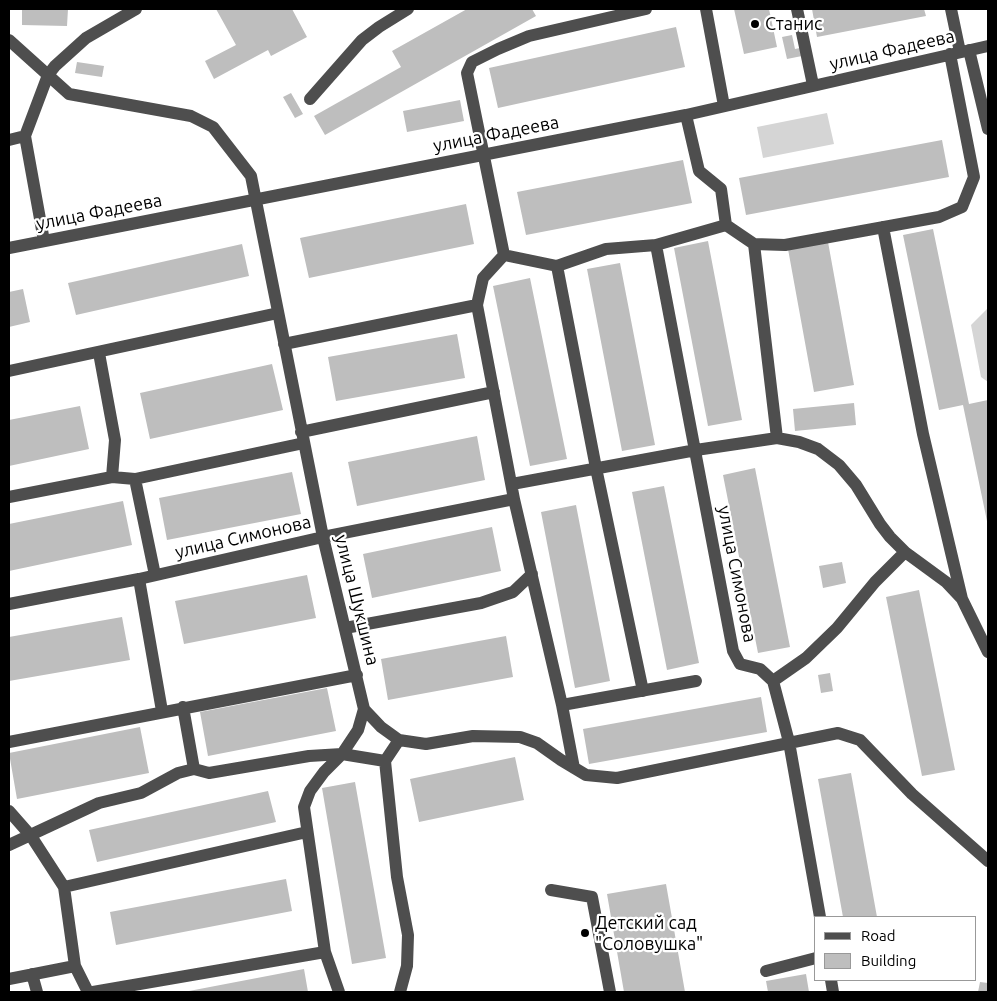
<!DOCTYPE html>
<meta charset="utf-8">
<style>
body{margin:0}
#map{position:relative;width:997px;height:1001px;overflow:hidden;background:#fff;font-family:Ubuntu,sans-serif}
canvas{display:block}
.frame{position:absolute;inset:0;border:10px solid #000;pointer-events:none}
.legend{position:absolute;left:814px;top:916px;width:162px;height:65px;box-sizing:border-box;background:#fff;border:1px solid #999;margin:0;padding:6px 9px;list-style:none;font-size:15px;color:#000}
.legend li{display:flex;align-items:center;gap:10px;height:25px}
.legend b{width:25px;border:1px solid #999}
</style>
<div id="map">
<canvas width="997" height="1001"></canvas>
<div class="frame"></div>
<ul class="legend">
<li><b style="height:6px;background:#4e4e4e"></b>Road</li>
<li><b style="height:14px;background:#bebebe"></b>Building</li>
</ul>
</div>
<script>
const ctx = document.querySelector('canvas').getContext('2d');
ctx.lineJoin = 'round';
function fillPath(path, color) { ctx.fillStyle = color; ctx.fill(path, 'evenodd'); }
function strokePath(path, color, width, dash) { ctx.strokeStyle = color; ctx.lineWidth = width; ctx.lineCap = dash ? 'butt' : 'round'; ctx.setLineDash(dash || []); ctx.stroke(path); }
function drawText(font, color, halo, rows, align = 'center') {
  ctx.font = font + ' Ubuntu,sans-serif'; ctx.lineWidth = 4.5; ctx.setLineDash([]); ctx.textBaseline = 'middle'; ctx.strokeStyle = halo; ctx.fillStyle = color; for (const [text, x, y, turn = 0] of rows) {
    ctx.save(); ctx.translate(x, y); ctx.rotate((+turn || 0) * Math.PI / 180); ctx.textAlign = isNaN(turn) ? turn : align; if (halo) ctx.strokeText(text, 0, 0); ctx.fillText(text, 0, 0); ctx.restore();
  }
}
const green = new Path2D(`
 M 827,113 L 834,144 L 763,158 L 757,127 Z
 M 988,308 L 988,382 L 981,377 L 971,325 Z`);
const building = new Path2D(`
 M 22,9 L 68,9 L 67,26 L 22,25 Z
 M 216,9 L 292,9 L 307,37 L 271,56 L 268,50 L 214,79 L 205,61 L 236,45 Z
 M 467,9 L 532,9 L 536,16 L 325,135 L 314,116 L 401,67 L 392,51 Z
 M 734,9 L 769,9 L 777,47 L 744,54 Z
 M 812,9 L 924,9 L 926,16 L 817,37 Z
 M 676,27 L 685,67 L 498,108 L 489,68 Z
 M 792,35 L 795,49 L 800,48 L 802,56 L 787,59 L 782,37 Z
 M 77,62 L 104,66 L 102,77 L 75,73 Z
 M 291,93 L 303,114 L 295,118 L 283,97 Z
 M 460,100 L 464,121 L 407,132 L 403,111 Z
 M 942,140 L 949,177 L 746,215 L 739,178 Z
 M 683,160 L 692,203 L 526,235 L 517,192 Z
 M 466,204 L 474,244 L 309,278 L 300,238 Z
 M 933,229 L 969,404 L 988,400 L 988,526 L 963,405 L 939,410 L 903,235 Z
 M 708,241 L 742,420 L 708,426 L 674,248 Z
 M 828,242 L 854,385 L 814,392 L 788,249 Z
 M 242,244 L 249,276 L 76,315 L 68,283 Z
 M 620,263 L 655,445 L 622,451 L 587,269 Z
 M 530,278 L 567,459 L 530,466 L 493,286 Z
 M 23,289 L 30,322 L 9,327 L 9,292 Z
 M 457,334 L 465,378 L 336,401 L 328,357 Z
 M 272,364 L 283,410 L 150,439 L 140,393 Z
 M 854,403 L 856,425 L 795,431 L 793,409 Z
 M 80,406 L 89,449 L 9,466 L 9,420 Z
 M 477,436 L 485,480 L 357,506 L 348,462 Z
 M 755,468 L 790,647 L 758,653 L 723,475 Z
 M 292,472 L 301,514 L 167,540 L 159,498 Z
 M 664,486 L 699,663 L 667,670 L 632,492 Z
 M 123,501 L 132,545 L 9,571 L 9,524 Z
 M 576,505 L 610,681 L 575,688 L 541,512 Z
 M 492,527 L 501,571 L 372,598 L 363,554 Z
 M 842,562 L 846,583 L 823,588 L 819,566 Z
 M 307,575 L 316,618 L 184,644 L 175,601 Z
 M 919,590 L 955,770 L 922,776 L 886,597 Z
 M 122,617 L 130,660 L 9,681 L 9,637 Z
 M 506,636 L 513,677 L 388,700 L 381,659 Z
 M 830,673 L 833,691 L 821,693 L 818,675 Z
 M 327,688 L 336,731 L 208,756 L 200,712 Z
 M 761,697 L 767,732 L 589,764 L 583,729 Z
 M 140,727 L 149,773 L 17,799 L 9,753 Z
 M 515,757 L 524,800 L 419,822 L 410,779 Z
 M 851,773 L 877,917 L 843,917 L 818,779 Z
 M 355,782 L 386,958 L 352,964 L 322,788 Z
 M 268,791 L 276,822 L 97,862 L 89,830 Z
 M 286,879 L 292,911 L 116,945 L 110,912 Z
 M 666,884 L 685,992 L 624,992 L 607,894 Z
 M 304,969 L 308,992 L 189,992 L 189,991 Z
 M 806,974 L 809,992 L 768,992 L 766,981 Z
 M 980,982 L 988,983 L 988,992 L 978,992 Z`);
const minor = new Path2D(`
 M 706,9 L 724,106
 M 797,9 L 813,85
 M 951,9 L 960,52
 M 9,40 L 69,94 L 191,116 L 213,127 L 251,176 L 323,537 L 364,709 L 358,730 L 342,754 L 324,772 L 310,791 L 304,807 L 325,952 L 339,992
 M 969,50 L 988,129
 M 310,99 L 362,40 L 379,27 L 408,9
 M 686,115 L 699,171 L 721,189 L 726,225
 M 9,140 L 25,136
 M 883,227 L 923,434 L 962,599
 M 44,241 L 25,136 L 48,75 L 55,66 L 86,38 L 136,9
 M 754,244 L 777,438
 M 656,245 L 733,651 L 740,664 L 760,669 L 773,681 L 789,742 L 820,917
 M 9,248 L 686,115 L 988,46
 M 504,255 L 557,266 L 606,249 L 656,245 L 726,225 L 754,244 L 785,245 L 939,217 L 962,207 L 974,177 L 950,54
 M 504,255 L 483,278 L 477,305 L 514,499 L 562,705 L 574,768
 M 504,255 L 467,73 L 472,62 L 498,49 L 529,36 L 646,9
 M 557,266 L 596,468 L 643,691
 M 284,344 L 477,305
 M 99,353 L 115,440 L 112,477
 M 9,371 L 278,313
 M 301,432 L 494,392
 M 135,479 L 155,575
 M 512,484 L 696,450 L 777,438 L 799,442 L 818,449 L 839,465 L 856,485 L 880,524 L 890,537 L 905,552 L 946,582 L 962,599 L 988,652
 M 9,497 L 112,477 L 135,479 L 304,443
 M 139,579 L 162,711
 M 9,604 L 139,579 L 323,537 L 514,499
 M 345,628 L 481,603 L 513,592 L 532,574
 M 773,681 L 806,658 L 837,628 L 875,582 L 905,552
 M 562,705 L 696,681
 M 183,707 L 194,769 L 209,773 L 309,756 L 342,754 L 385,761
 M 364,709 L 381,727 L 399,740 L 426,744 L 473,736 L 520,737 L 537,743 L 561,760 L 586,775 L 617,778 L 838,733 L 860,740 L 912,794 L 988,861
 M 399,740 L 385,761 L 397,877 L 408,935 L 407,966 L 400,992
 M 9,742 L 357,675
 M 9,811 L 31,836 L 64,887 L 75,966 L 88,992
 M 9,845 L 99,803 L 141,793 L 178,773 L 194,769
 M 64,887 L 307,832
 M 551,890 L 592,897 L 610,992
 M 766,971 L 816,958
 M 32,974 L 37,992
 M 9,979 L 75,966
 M 831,980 L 833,992
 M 93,992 L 325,952`);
const markers = [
 [755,24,5,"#000"],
 [585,933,5,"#000"]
];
const poiNames = [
 ["Станис",765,24],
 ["Детский сад",595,923],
 ["\"Соловушка\"",595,944]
];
const streetNames = [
 ["улица Фадеева",892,50,-13],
 ["улица Фадеева",496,134,-11],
 ["улица Фадеева",99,212,-11],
 ["улица Симонова",243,537,-13],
 ["улица Симонова",737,574,79],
 ["улица Шукшина",357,600,76]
];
fillPath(green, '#d5d5d5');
fillPath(building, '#bebebe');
strokePath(minor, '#4e4e4e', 12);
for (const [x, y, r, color] of markers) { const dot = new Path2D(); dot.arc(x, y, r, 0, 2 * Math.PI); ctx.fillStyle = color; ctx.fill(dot); strokePath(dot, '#fff', 2); }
drawText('18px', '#000', '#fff', poiNames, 'left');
drawText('18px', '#000', '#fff', streetNames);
</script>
